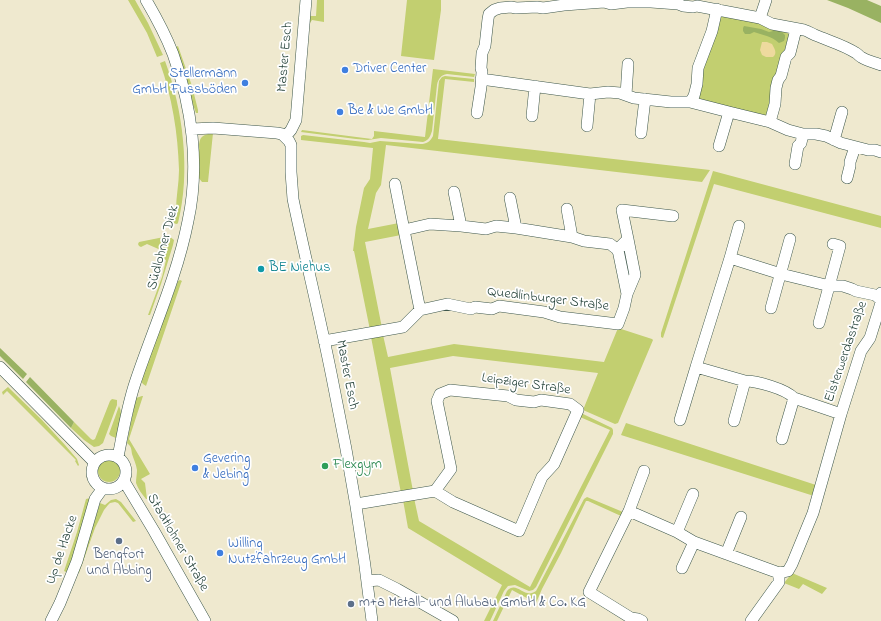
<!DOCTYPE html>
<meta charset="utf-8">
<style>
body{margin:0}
canvas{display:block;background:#efe9cf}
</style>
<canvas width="881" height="621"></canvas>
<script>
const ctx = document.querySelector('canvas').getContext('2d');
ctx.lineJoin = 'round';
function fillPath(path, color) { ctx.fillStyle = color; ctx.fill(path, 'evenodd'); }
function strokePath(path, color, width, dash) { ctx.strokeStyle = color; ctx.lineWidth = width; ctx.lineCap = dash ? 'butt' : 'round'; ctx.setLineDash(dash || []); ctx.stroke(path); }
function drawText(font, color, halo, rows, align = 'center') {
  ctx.font = font + ' "Indie Flower",sans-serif'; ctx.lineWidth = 3.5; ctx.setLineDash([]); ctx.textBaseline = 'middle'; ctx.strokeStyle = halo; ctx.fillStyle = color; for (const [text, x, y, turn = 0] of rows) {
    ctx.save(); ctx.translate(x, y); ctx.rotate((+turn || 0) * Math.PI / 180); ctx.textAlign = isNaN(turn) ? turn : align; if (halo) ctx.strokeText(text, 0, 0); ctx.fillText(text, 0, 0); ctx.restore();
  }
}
const green = new Path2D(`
 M 128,0 L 135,0 L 148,23 L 163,55 L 157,57 L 147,33 Z
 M 317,0 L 324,0 L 324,22 L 312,20 L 310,23 L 309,24 L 309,16 L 316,16 Z
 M 407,0 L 441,0 L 441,10 L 434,60 L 401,56 Z
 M 724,15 L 785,30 L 789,35 L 766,116 L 761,118 L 695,98 L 718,18 Z
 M 178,46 L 192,86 L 198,110 L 198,113 L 196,113 L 192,102 L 184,71 L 176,47 Z
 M 165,61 C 183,109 191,172 178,223 L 177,224 L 172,223 C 167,218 169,212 176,210 C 176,197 179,183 179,170 C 178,133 172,97 160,63 Z
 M 433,69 L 475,74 L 474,77 L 447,74 C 441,75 438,79 437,85 L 432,131 C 430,137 429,140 423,142 L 381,138 L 368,140 L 356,139 L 301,132 L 302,130 L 372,139 L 374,136 L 374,131 L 425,137 Z
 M 445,76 L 474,79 L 474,82 L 445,79 L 438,139 L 710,170 L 702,182 L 386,145 L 381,185 L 376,193 L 368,229 L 399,223 L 401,235 L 365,242 L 382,328 L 370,330 L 354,251 L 353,251 L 356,227 L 364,188 L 370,179 L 373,148 L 301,140 L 301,136 L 303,135 L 364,142 L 370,143 L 380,141 L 421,144 C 426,144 430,142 433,136 L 439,81 L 442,77 Z
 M 213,133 L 208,182 L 202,182 L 198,177 C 198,169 197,144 201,138 C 204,134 209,134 213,133 Z
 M 713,171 L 881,216 L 881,228 L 714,184 L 663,338 L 661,337 L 661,333 Z
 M 169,236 L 174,240 L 173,245 L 161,284 L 150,315 L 148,315 L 162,277 L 166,260 L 161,258 L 163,251 L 147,244 L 141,247 L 139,246 L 138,244 L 139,242 Z
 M 180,280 L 182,281 L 181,283 L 146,386 L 143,384 L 141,381 L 178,281 Z
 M 618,328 L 652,339 L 653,340 L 618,423 L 615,424 L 583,410 L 598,373 L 453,356 L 390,368 L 413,491 L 401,493 L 371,337 L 383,335 L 388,357 L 454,344 L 604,362 Z
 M 8,387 L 42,420 L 65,445 L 77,459 L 79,465 L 78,466 L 75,461 L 76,460 L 7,391 L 3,395 L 2,392 Z
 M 142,396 L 143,396 L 129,439 L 150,474 L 141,479 L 145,483 L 147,499 L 146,499 C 142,494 138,489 136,483 C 136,478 137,474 137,470 C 136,464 134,460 132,454 C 131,449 132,447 127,443 L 135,402 L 136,398 Z
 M 112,399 L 117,400 L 117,405 L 103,443 L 99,446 L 94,447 L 84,440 L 71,428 L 74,422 L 91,439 L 93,440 L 95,439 L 110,401 Z
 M 119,406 C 124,416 119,428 116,438 L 111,436 L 109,434 Z
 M 581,413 L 612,428 L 613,430 L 613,434 L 536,587 L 533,590 L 529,591 L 515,585 L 508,586 L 504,591 L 490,621 L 484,621 L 502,585 L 408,528 L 403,500 L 414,498 L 419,521 L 530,587 L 610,430 L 580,417 Z
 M 626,423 L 816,485 L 814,496 L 621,435 Z
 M98 471a11 11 0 1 1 22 0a11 11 0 1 1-22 0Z
 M 587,497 L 623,512 L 621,516 L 588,501 L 586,501 L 561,553 L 542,589 L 536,603 L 512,590 L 497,621 L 493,621 L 507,591 C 517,580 524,600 536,591 L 584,499 Z
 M 90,498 L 70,568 L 66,572 L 64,571 L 77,532 L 86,499 Z
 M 116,499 L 121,502 L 136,521 L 133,522 L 118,503 L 115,502 L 110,503 L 108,505 L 104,510 L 95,528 L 79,573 L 78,573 L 100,503 L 105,505 L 111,500 Z
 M 792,573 L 827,588 L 822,594 L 803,584 L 799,589 L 784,583 Z`);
const forest = new Path2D(`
 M 827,0 L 867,0 L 881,6 L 881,23 L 848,8 Z
 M 744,26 L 761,29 L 769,32 L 777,30 L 782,32 L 785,35 L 785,38 L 784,41 L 779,43 C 772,36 762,35 754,32 L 750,34 L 745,34 L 743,31 L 743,28 Z
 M 0,348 L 27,374 L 23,379 L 0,356 Z
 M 30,377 L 74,422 L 71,428 L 26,382 Z`);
const sand = new Path2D(`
 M 762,42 L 767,42 L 772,44 C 774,48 778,53 773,57 L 766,57 L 762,55 L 760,50 Z`);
const minor = new Path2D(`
 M 306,0 L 296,120 L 291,130 L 285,137 L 289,141 L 291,145 L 291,172 L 293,199 C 306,262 322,325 334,388 C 350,465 363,543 372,621
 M 760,18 L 766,0
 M 481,79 L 590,94 L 608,92 L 620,93 L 634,98 L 671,102 L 690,102 L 729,112 L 719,146
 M 626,95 L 628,64
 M 690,102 L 694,96 L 697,84 L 698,68 L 712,31 L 717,9
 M 729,112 L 770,122 L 788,130 L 803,134 L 816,134 L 826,136 L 841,143 L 868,150 L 875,150 L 881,152
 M 477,113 L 481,87 L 482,72 L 481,68 L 482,53 L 485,46 L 488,19 L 489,14 L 494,10 L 500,8 L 511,7 L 516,8 L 537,7 L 543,8 L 564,5 L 604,2 L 611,4 L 627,2 L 651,2 L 678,4 L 683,6 L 693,7 L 697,6 L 760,18 L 772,24 L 804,30 C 808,31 812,34 815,35 C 829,41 844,45 856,53 C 858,54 859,56 861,57 C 867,61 874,62 881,65
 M 532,116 L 535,86
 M 770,122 L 775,104 L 776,88 L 778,80 L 781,76 L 786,57 L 790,53 L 796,29
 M 587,126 L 590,94
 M 192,129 L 213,128 L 277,133 L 282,134 L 285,137
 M 641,133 L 645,99
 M 834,140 L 842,112
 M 795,164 L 798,146 L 801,143 L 803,134
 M 847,178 L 850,166 L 850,162 L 855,147
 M 395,184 L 404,230
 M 454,192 L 461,226
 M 510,198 L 516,228
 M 567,209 L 572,237
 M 617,250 L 628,239 L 622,210 L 673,216
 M 730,258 L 739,226
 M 627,294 L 635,275 L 628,239
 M 771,308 L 790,239
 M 819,323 L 840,246 L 833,244
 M 324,341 L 403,327 L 420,310 L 447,304 L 471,309 L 475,307 L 492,309 L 499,306 L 544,312 L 560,317 L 618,324 L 624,308 L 627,294 L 618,250 L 610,244 L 584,241 L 572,237 L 516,228 L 496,226 L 486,229 L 461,226 L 430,224 L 404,230 L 420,310
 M 0,367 L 94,462
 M 841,414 L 794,398 C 786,389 757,381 745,381 L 696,367 L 730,258 L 781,274 L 830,286 L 843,286 L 852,289 L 856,291 L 875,295 L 881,300
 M 680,420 L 696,367
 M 734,421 L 745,381
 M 782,439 L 794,398
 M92 472a17 17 0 1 1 34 0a17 17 0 1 1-34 0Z
 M 118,457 C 123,432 127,407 135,383 C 153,329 177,277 188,221 C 200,166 192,107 173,54 C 166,36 156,17 146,0
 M 124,481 L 154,531 L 205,621
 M 356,504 L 435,491 L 453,502 L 519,531 L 542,477 L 554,464 L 578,410 L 570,404 L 541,400 L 534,402 L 516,400 L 508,396 L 450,390 L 440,394 L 437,401 L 451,469 L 435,491
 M 629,511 L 677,532 L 694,542 L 779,573 L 779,582 L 751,621
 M 677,532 L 693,494
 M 726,554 L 741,517
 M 682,568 L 694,542
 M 779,573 L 788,571 L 792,564 L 813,513 L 841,414 L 861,351 L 870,338 L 880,306 L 881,293
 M 367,581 L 379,580 L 397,589 L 453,621
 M 51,621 L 60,603 L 77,561 L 95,499 L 103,488
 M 642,621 L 638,619 L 631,618 L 589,592 L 629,511 L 644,471`);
const markers = [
 [345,70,4,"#3f7fe0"],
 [245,83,4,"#3f7fe0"],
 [340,112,4,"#3f7fe0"],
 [261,269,4,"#0f9aa8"],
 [325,466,4,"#2e9e5b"],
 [195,468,4,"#3f7fe0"],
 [119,541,4,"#5c6f8a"],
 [220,553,4,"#3f7fe0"],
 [351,604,4,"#5c6f8a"]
];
const streetNames = [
 ["Master Esch",286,57,-85],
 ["Südlohner Diek",164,248,-75],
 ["Quedlinburger Straße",548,300,7],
 ["Elsterwerdastraße",847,352,-71],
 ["Master Esch",346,375,79],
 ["Leipziger Straße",526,385,8],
 ["Stadtlohner Straße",177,543,60],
 ["Up de Hacke",63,550,-71]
];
const shopNames = [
 ["Driver Center",353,70],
 ["Stellermann",237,75,"right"],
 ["GmbH Fussböden",237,91,"right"],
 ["Be & We GmbH",348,112],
 ["Gevering",203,460],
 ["& Jebing",203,476],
 ["Willing",228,545],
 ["Nutzfahrzeug GmbH",228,561]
];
const cultureNames = [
 ["BE Niehus",269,269]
];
const leisureNames = [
 ["Flexgym",333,466]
];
const serviceNames = [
 ["Bengfort",119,556],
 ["und Abbing",119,572],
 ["m+a Metall- und Alubau GmbH & Co. KG",359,604,"left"]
];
fillPath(green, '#c2cf70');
fillPath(forest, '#99b262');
fillPath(sand, '#eeda9e');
strokePath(minor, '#3e574b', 12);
strokePath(minor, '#fff', 11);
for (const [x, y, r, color] of markers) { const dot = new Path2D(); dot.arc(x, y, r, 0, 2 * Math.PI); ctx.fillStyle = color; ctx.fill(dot); strokePath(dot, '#fff', 1.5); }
drawText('14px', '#1f3d34', '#fff', streetNames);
drawText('14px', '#366cbe', '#fff', shopNames, 'left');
drawText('14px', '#0d838f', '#fff', cultureNames, 'left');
drawText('14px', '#27864d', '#fff', leisureNames, 'left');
drawText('14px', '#4e5e75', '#fff', serviceNames);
</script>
